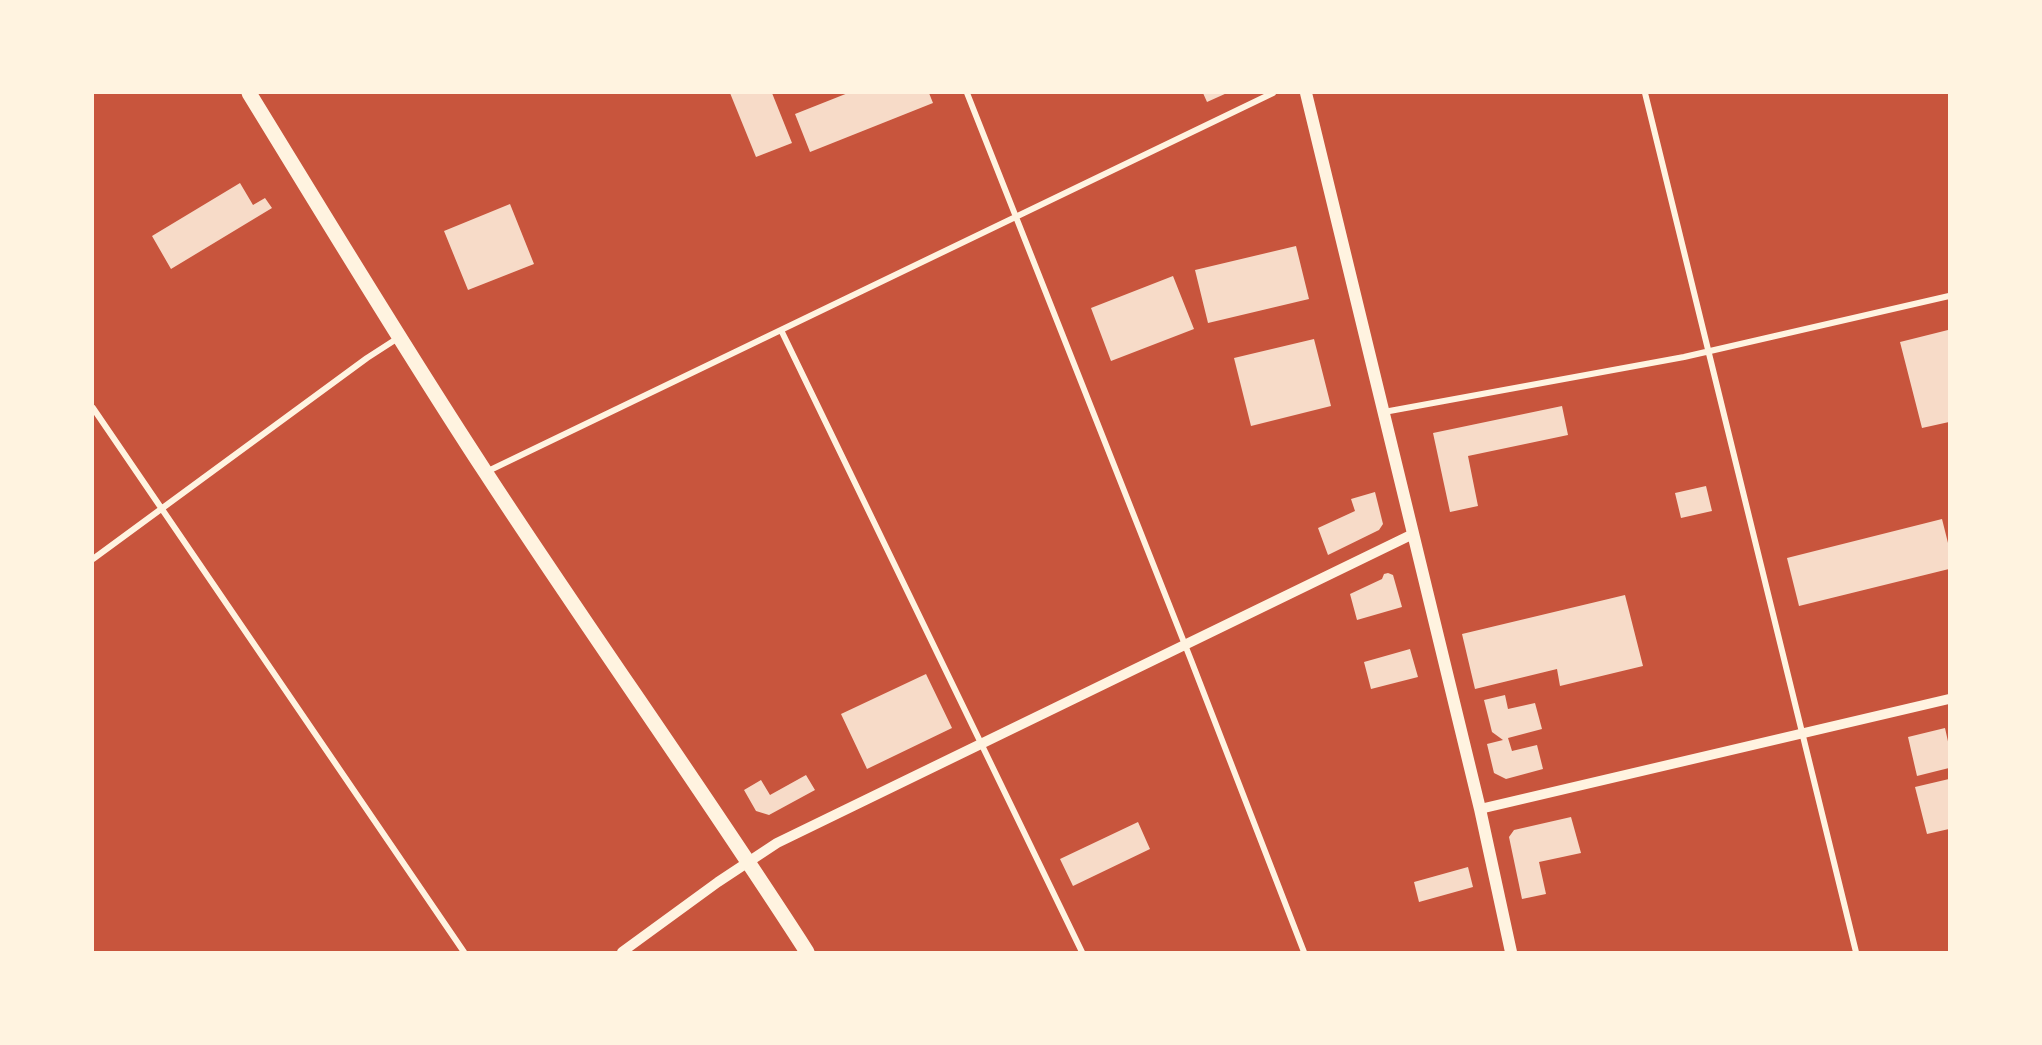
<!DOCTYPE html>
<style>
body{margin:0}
#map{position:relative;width:2042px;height:1045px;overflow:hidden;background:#c8553d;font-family:Lato,sans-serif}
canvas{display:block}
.frame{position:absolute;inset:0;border:94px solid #fff3e0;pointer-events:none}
</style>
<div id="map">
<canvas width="2042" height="1045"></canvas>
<div class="frame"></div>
</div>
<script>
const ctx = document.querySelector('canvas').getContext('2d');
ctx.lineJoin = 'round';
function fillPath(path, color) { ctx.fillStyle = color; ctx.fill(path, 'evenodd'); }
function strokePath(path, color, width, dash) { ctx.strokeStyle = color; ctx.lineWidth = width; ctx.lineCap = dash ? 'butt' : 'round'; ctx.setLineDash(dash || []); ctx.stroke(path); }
const building = new Path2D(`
 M 730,93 L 772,93 L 792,143 L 756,157 Z
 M 848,93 L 929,93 L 933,103 L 810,152 L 795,114 Z
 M 1203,93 L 1227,93 L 1207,102 Z
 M 240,183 L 253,205 L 265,198 L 272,208 L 171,269 L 152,236 Z
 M 510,204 L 534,264 L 468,290 L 444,231 Z
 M 1296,246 L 1309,299 L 1208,323 L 1195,270 Z
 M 1173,276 L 1194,329 L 1111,361 L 1091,308 Z
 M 1948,330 L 1949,422 L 1922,428 L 1900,342 Z
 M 1314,339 L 1331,406 L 1251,426 L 1234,358 Z
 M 1562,406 L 1568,435 L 1468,456 L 1478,506 L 1450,512 L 1433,433 Z
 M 1706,486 L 1712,511 L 1681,518 L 1675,493 Z
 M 1375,492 L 1383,524 L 1379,530 L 1328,555 L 1318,528 L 1355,511 L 1351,499 Z
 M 1942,519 L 1949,547 L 1949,569 L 1799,606 L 1787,558 Z
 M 1388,573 L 1393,575 L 1402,607 L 1357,620 L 1350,594 L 1382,579 L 1384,574 Z
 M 1625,595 L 1643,666 L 1560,686 L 1557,669 L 1475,689 L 1462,634 Z
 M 1410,649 L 1418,677 L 1371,689 L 1364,662 Z
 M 926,674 L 952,728 L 867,769 L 841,714 Z
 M 1505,695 L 1508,709 L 1535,703 L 1542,729 L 1508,738 L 1512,751 L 1537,745 L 1543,769 L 1506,779 L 1494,773 L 1487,744 L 1503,740 L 1492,732 L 1484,700 Z
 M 1945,728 L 1949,746 L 1949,768 L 1917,776 L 1908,737 Z
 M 806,775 L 815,790 L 769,815 L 756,811 L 744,790 L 761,780 L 770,795 Z
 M 1949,779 L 1949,829 L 1927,834 L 1915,787 Z
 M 1571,817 L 1581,853 L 1539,862 L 1546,894 L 1522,899 L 1509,837 L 1514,830 Z
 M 1138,822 L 1150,849 L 1073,886 L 1060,859 Z
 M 1468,867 L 1473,887 L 1419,902 L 1414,882 Z`);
const minor = new Path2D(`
 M 967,93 L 1191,660 L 1304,952
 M 1645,93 L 1856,952
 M 781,330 L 1082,952
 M 93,408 L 464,952
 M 1384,412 L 1684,357 L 1949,296
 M 486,472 L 1273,93
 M 93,559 L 367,358 L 398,338`);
const tertiary = new Path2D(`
 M 1480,809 L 1949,699
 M 622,952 L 718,882 L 777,843 L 1413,534`);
const secondary = new Path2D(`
 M 1306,93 L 1480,809 L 1511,952`);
const primary = new Path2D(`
 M 249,93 C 327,220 404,348 486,473 C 591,634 703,790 807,952`);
fillPath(building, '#f7dbc8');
strokePath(minor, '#fff3e0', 6);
strokePath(tertiary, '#fff3e0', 10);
strokePath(secondary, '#fff3e0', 12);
strokePath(primary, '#fff3e0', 15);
</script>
